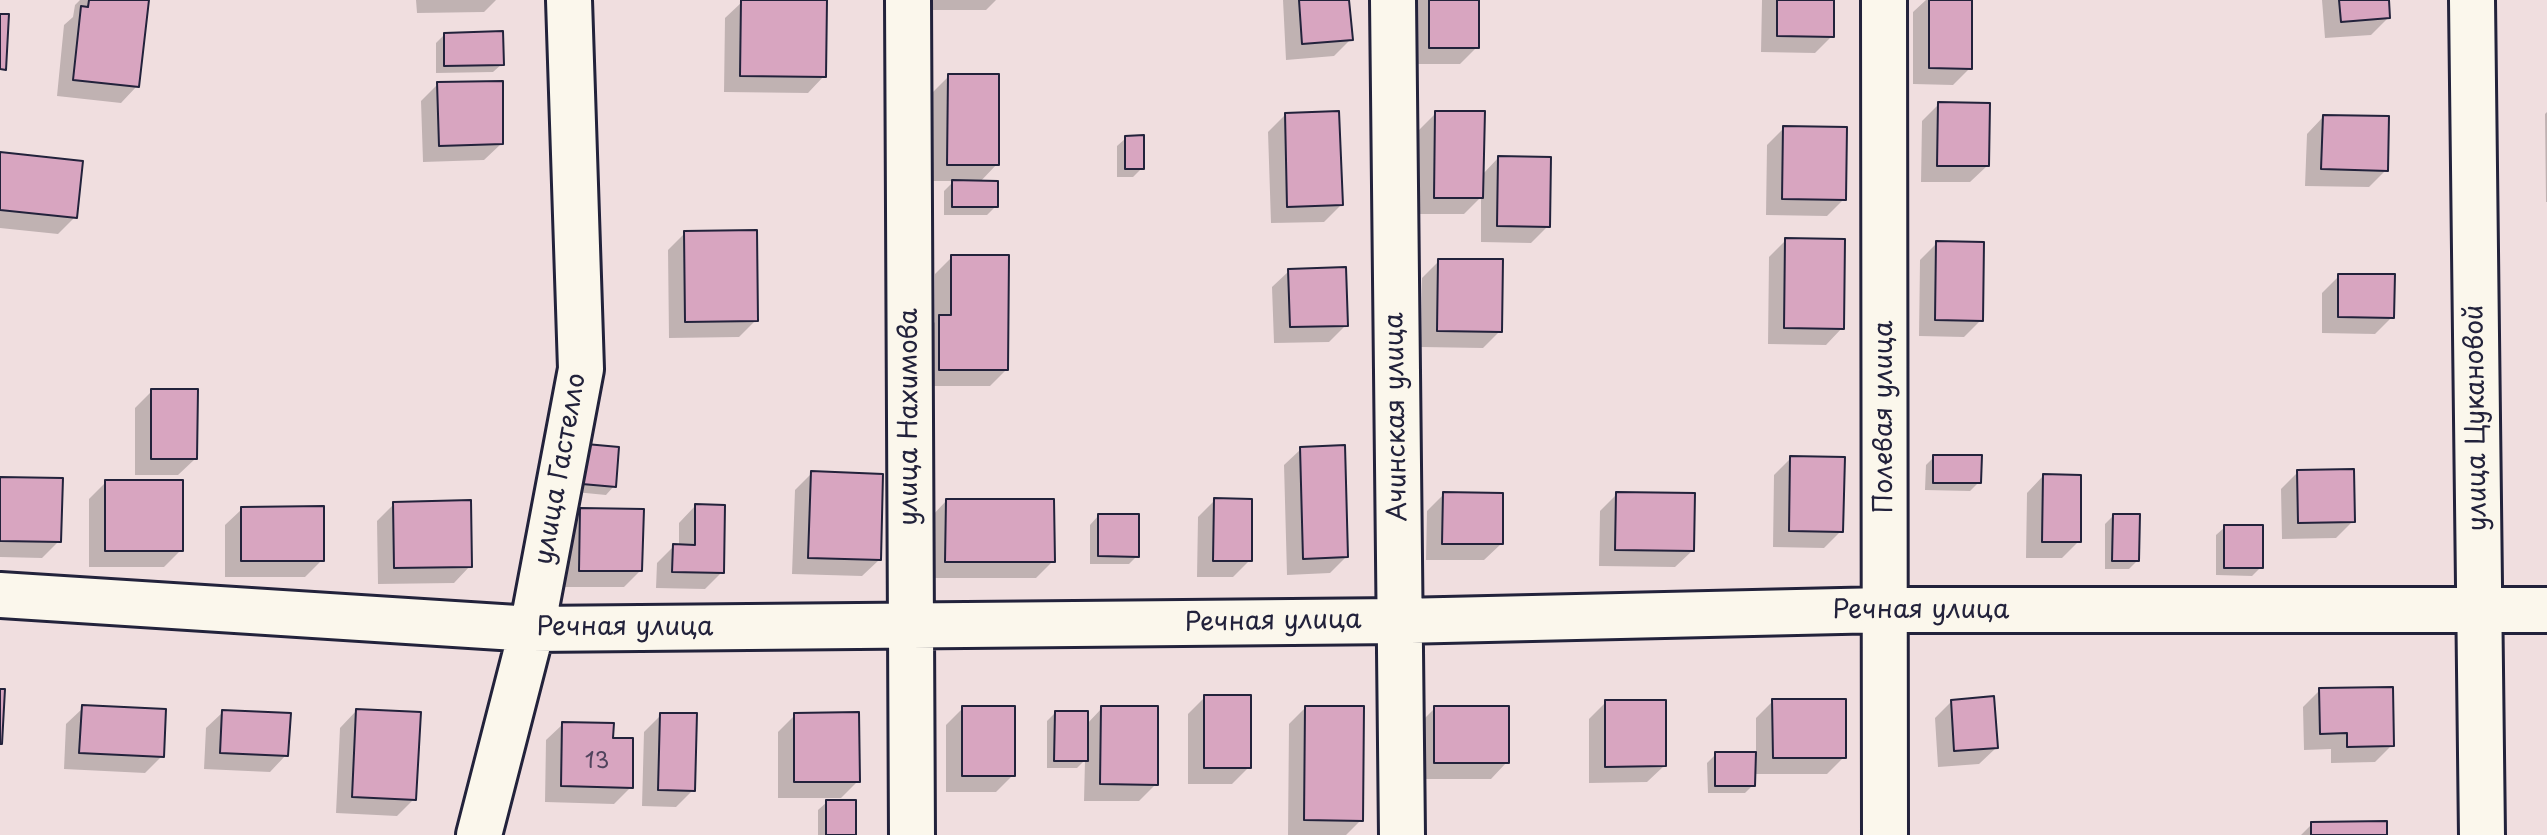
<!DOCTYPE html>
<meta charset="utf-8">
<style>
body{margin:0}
canvas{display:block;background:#f0dedf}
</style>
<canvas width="2547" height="835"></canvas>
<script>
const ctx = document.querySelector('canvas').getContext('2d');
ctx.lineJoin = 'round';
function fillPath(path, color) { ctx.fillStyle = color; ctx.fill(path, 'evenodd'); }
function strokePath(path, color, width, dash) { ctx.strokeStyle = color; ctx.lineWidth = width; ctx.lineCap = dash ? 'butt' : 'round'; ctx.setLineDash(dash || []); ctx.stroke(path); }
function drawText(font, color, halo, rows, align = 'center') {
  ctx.font = font + ' "Playpen Sans",sans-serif'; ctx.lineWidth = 8; ctx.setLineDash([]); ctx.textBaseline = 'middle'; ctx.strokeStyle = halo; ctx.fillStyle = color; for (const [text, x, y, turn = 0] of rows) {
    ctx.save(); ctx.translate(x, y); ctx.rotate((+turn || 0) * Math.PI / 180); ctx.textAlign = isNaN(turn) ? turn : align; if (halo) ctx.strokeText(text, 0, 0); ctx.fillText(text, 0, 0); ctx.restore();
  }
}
const shadow = new Path2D(`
 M 80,0 L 147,0 L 137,86 L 121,103 L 57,96 L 64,25 L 73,17 L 75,5 Z
 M 416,0 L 496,0 L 484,12 L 417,13 Z
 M 930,0 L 996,0 L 986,10 L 930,10 Z
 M 1283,0 L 1347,0 L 1351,39 L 1334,56 L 1286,60 Z
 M 1414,0 L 1477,0 L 1477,47 L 1460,64 L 1413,64 Z
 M 1762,0 L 1832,0 L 1832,36 L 1815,53 L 1761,52 Z
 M 1926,0 L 1970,0 L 1970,68 L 1953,85 L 1913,84 L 1913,12 Z
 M 2322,0 L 2387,0 L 2388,18 L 2371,35 L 2325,38 Z
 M 742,2 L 824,76 L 808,93 L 724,92 L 725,18 Z
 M 444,35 L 502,64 L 493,72 L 436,73 L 436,43 Z
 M 949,76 L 997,164 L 979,183 L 996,206 L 987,215 L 944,215 L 944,191 L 954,181 L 931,181 L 932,93 Z
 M 438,84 L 501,144 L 484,160 L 423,162 L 421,101 Z
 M 1939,104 L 1987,166 L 1970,182 L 1921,182 L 1922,121 Z
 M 2547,112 L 2547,202 L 2546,202 L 2545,114 Z
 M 1436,113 L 1482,175 L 1498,158 L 1548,226 L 1531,243 L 1481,242 L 1481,197 L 1464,214 L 1418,214 L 1419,130 Z
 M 1285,115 L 1341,205 L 1324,222 L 1271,223 L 1268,132 Z
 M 2323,117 L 2386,170 L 2369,187 L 2305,186 L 2307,134 Z
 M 1784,128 L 1844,199 L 1827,216 L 1766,215 L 1767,145 Z
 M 1126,138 L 1142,168 L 1133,177 L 1117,177 L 1117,146 Z
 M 0,154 L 75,217 L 58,234 L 0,228 Z
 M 685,233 L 756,320 L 739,337 L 669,338 L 668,250 Z
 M 1786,240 L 1842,328 L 1826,345 L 1768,344 L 1769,257 Z
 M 1937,243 L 1981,320 L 1964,337 L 1919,336 L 1920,260 Z
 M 952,257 L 1006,370 L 990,386 L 923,386 L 923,334 L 935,322 L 935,274 Z
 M 1439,261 L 1500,331 L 1483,348 L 1421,347 L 1422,278 Z
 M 1289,271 L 1346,325 L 1329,342 L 1274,343 L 1272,287 Z
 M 2339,276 L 2392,317 L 2375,334 L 2322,333 L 2322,293 Z
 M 152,391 L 195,459 L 178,475 L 135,475 L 135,408 Z
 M 1301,449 L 1346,557 L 1330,573 L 1287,575 L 1284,465 Z
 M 578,454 L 614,486 L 606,495 L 575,492 Z
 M 1934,457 L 1979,482 L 1970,491 L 1925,490 L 1926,465 Z
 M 1791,458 L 1841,531 L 1824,548 L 1773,547 L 1774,475 Z
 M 2298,472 L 2353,521 L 2336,538 L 2282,539 L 2281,489 Z
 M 812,473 L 879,560 L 862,576 L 792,574 L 795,490 Z
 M 2043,476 L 2079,541 L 2062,558 L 2026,558 L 2027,493 Z
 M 0,479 L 59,541 L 42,558 L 0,557 Z
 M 106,482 L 181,550 L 164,567 L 89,567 L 89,499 Z
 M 1444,494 L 1501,544 L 1484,560 L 1426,560 L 1427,511 Z
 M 1617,494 L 1692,551 L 1675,567 L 1599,566 L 1600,511 Z
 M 1215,500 L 1250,560 L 1233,577 L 1197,577 L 1198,517 Z
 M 946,501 L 1053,561 L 1036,578 L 929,578 L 930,518 Z
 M 394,504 L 470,566 L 454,583 L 378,584 L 377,521 Z
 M 695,506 L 722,572 L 705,589 L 656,588 L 657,563 L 674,546 L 679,546 L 679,523 Z
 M 242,509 L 322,560 L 305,577 L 225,577 L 225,525 Z
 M 581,510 L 640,571 L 624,587 L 563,587 L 564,527 Z
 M 1098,516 L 1137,556 L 1129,564 L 1090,564 L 1090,525 Z
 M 2113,516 L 2137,561 L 2129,569 L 2105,569 L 2105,524 Z
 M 2225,527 L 2261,567 L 2252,576 L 2216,575 L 2216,535 Z
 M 2320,690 L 2392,745 L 2375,762 L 2331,763 L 2331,749 L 2304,750 L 2303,707 Z
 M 1205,697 L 1249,767 L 1232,784 L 1188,784 L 1188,714 Z
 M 1773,701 L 1844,757 L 1827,774 L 1754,774 L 1753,785 L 1745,793 L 1708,793 L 1707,763 L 1716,754 L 1756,755 L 1756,718 Z
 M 1952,701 L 1996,748 L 1979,764 L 1938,767 L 1935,718 Z
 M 1606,702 L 1664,766 L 1647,782 L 1589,783 L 1589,719 Z
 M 83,708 L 162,756 L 145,773 L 64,769 L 66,724 Z
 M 963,708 L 1013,775 L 996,792 L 946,792 L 946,725 Z
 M 1102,708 L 1156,784 L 1139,801 L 1084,801 L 1085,760 L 1077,768 L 1047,768 L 1047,721 L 1055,713 L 1086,725 Z
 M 1305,708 L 1361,820 L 1346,835 L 1288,835 L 1289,724 Z
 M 1435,708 L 1507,762 L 1491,779 L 1418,779 L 1418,725 Z
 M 356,711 L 414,799 L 397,816 L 336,813 L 340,728 Z
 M 223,712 L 286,755 L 270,772 L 204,769 L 206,728 Z
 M 661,715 L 693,790 L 676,807 L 642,806 L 644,732 Z
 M 795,715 L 858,781 L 841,798 L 778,798 L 778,732 Z
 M 563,724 L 611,740 L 631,787 L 614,804 L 545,802 L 546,740 Z
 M 827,802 L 854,835 L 818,835 L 818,810 Z
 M 2312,824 L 2385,835 L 2301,835 Z`);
const building = new Path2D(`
 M 89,0 L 149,0 L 139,87 L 73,80 L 81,6 L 88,7 Z
 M 741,0 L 827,0 L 826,77 L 740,76 Z
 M 1299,0 L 1349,0 L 1353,40 L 1302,44 Z
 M 1429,0 L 1479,0 L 1479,48 L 1429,48 Z
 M 1777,0 L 1834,0 L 1834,37 L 1777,36 Z
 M 1929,0 L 1972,0 L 1972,69 L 1929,68 Z
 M 2339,0 L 2389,0 L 2390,18 L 2341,22 Z
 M 0,14 L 9,14 L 6,70 L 0,69 Z
 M 503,31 L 504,65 L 444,66 L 444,33 Z
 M 948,74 L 999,74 L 999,165 L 947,165 Z
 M 503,81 L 503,144 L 439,146 L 437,82 Z
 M 1938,102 L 1990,103 L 1989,166 L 1937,166 Z
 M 1339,111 L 1343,205 L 1287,207 L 1285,113 Z
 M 1435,111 L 1485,111 L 1483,198 L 1434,198 Z
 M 2323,115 L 2389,116 L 2388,171 L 2321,169 Z
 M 1783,126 L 1847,127 L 1846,200 L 1782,199 Z
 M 1144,135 L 1144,169 L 1125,169 L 1125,136 Z
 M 0,152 L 83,161 L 77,218 L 0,210 Z
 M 1498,156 L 1551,157 L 1550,227 L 1497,226 Z
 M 952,180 L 998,181 L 998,207 L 952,207 Z
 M 757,230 L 758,321 L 685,322 L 684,231 Z
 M 1785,238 L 1845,239 L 1844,329 L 1784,328 Z
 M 1936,241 L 1984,242 L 1983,321 L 1935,320 Z
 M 951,255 L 1009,255 L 1008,370 L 939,370 L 939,315 L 951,315 Z
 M 1438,259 L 1503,259 L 1502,332 L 1437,331 Z
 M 1346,267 L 1348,326 L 1290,327 L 1288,269 Z
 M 2338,274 L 2395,274 L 2394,318 L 2338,317 Z
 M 151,389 L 198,389 L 197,459 L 151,459 Z
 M 586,444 L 619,447 L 616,487 L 582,484 Z
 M 1345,445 L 1348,557 L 1303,559 L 1300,447 Z
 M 1933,455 L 1982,455 L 1981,483 L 1933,483 Z
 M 1790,456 L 1845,457 L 1843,532 L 1789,531 Z
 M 2354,469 L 2355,522 L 2298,523 L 2297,470 Z
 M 811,471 L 883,474 L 881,560 L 808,558 Z
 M 2043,474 L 2081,475 L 2081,542 L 2042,542 Z
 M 0,477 L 63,478 L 61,542 L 0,541 Z
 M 105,480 L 183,480 L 183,551 L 105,551 Z
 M 1443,492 L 1503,493 L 1503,544 L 1442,544 Z
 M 1616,492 L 1695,493 L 1694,551 L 1615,550 Z
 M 1214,498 L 1252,499 L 1252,561 L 1213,561 Z
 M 946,499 L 1054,499 L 1055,562 L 945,562 Z
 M 471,500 L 472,567 L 394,568 L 393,502 Z
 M 695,504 L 725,505 L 724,573 L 672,572 L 673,544 L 695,545 Z
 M 324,506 L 324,561 L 241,561 L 241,507 Z
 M 580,508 L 644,509 L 642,571 L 579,571 Z
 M 1098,514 L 1139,514 L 1139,557 L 1098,556 Z
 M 2113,514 L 2140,514 L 2139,561 L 2112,561 Z
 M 2224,525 L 2263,525 L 2263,568 L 2224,568 Z
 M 2393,687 L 2394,746 L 2347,747 L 2347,733 L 2320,734 L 2319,688 Z
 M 0,689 L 5,689 L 2,744 L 0,744 Z
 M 1204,695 L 1251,695 L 1251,768 L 1204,768 Z
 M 1994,696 L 1998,748 L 1954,751 L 1951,700 Z
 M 1772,699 L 1846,699 L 1846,758 L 1773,758 Z
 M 1605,700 L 1666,700 L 1666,766 L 1605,767 Z
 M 82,705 L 166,709 L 164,757 L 79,753 Z
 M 962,706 L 1015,706 L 1015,776 L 962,776 Z
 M 1101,706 L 1158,706 L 1158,785 L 1100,784 Z
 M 1305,706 L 1364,706 L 1363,821 L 1304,820 Z
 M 1434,706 L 1509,706 L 1509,763 L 1434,763 Z
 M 356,709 L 421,712 L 416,800 L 352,797 Z
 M 222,710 L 291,713 L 288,756 L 220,753 Z
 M 1055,711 L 1088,711 L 1088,761 L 1054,761 Z
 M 859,712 L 860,782 L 794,782 L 794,713 Z
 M 660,713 L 697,713 L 695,791 L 658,790 Z
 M 562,722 L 614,723 L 613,738 L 633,738 L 633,788 L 561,786 Z
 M 1715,752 L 1756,752 L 1755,786 L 1715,786 Z
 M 826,800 L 856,800 L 856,835 L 826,835 Z
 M 2387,821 L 2387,835 L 2311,835 L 2311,822 Z`);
const minor = new Path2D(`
 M 908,0 L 912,835
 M 1393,0 L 1402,835
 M 1884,0 L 1885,835
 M 2472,0 L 2482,835
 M 0,595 L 532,629 L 1400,621 L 1885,610 L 2547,610
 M 479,835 L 532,629 L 581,369 L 569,0`);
const numberNames = [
 ["13",597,762]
];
const streetNames = [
 ["улица Нахимова",910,417,-90],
 ["Ачинская улица",1397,417,-91],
 ["Полевая улица",1885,417,-90],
 ["улица Цукановой",2477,418,-91],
 ["улица Гастелло",561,469,-80],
 ["Речная улица",1921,611],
 ["Речная улица",1273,622,-1],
 ["Речная улица",625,628]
];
fillPath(shadow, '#0003');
fillPath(building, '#d8a5c0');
strokePath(building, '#22223b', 2);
strokePath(minor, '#22223b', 50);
strokePath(minor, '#fbf7ec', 44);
drawText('22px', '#50435c', null, numberNames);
drawText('26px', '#22223b', '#fbf7ec', streetNames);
</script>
